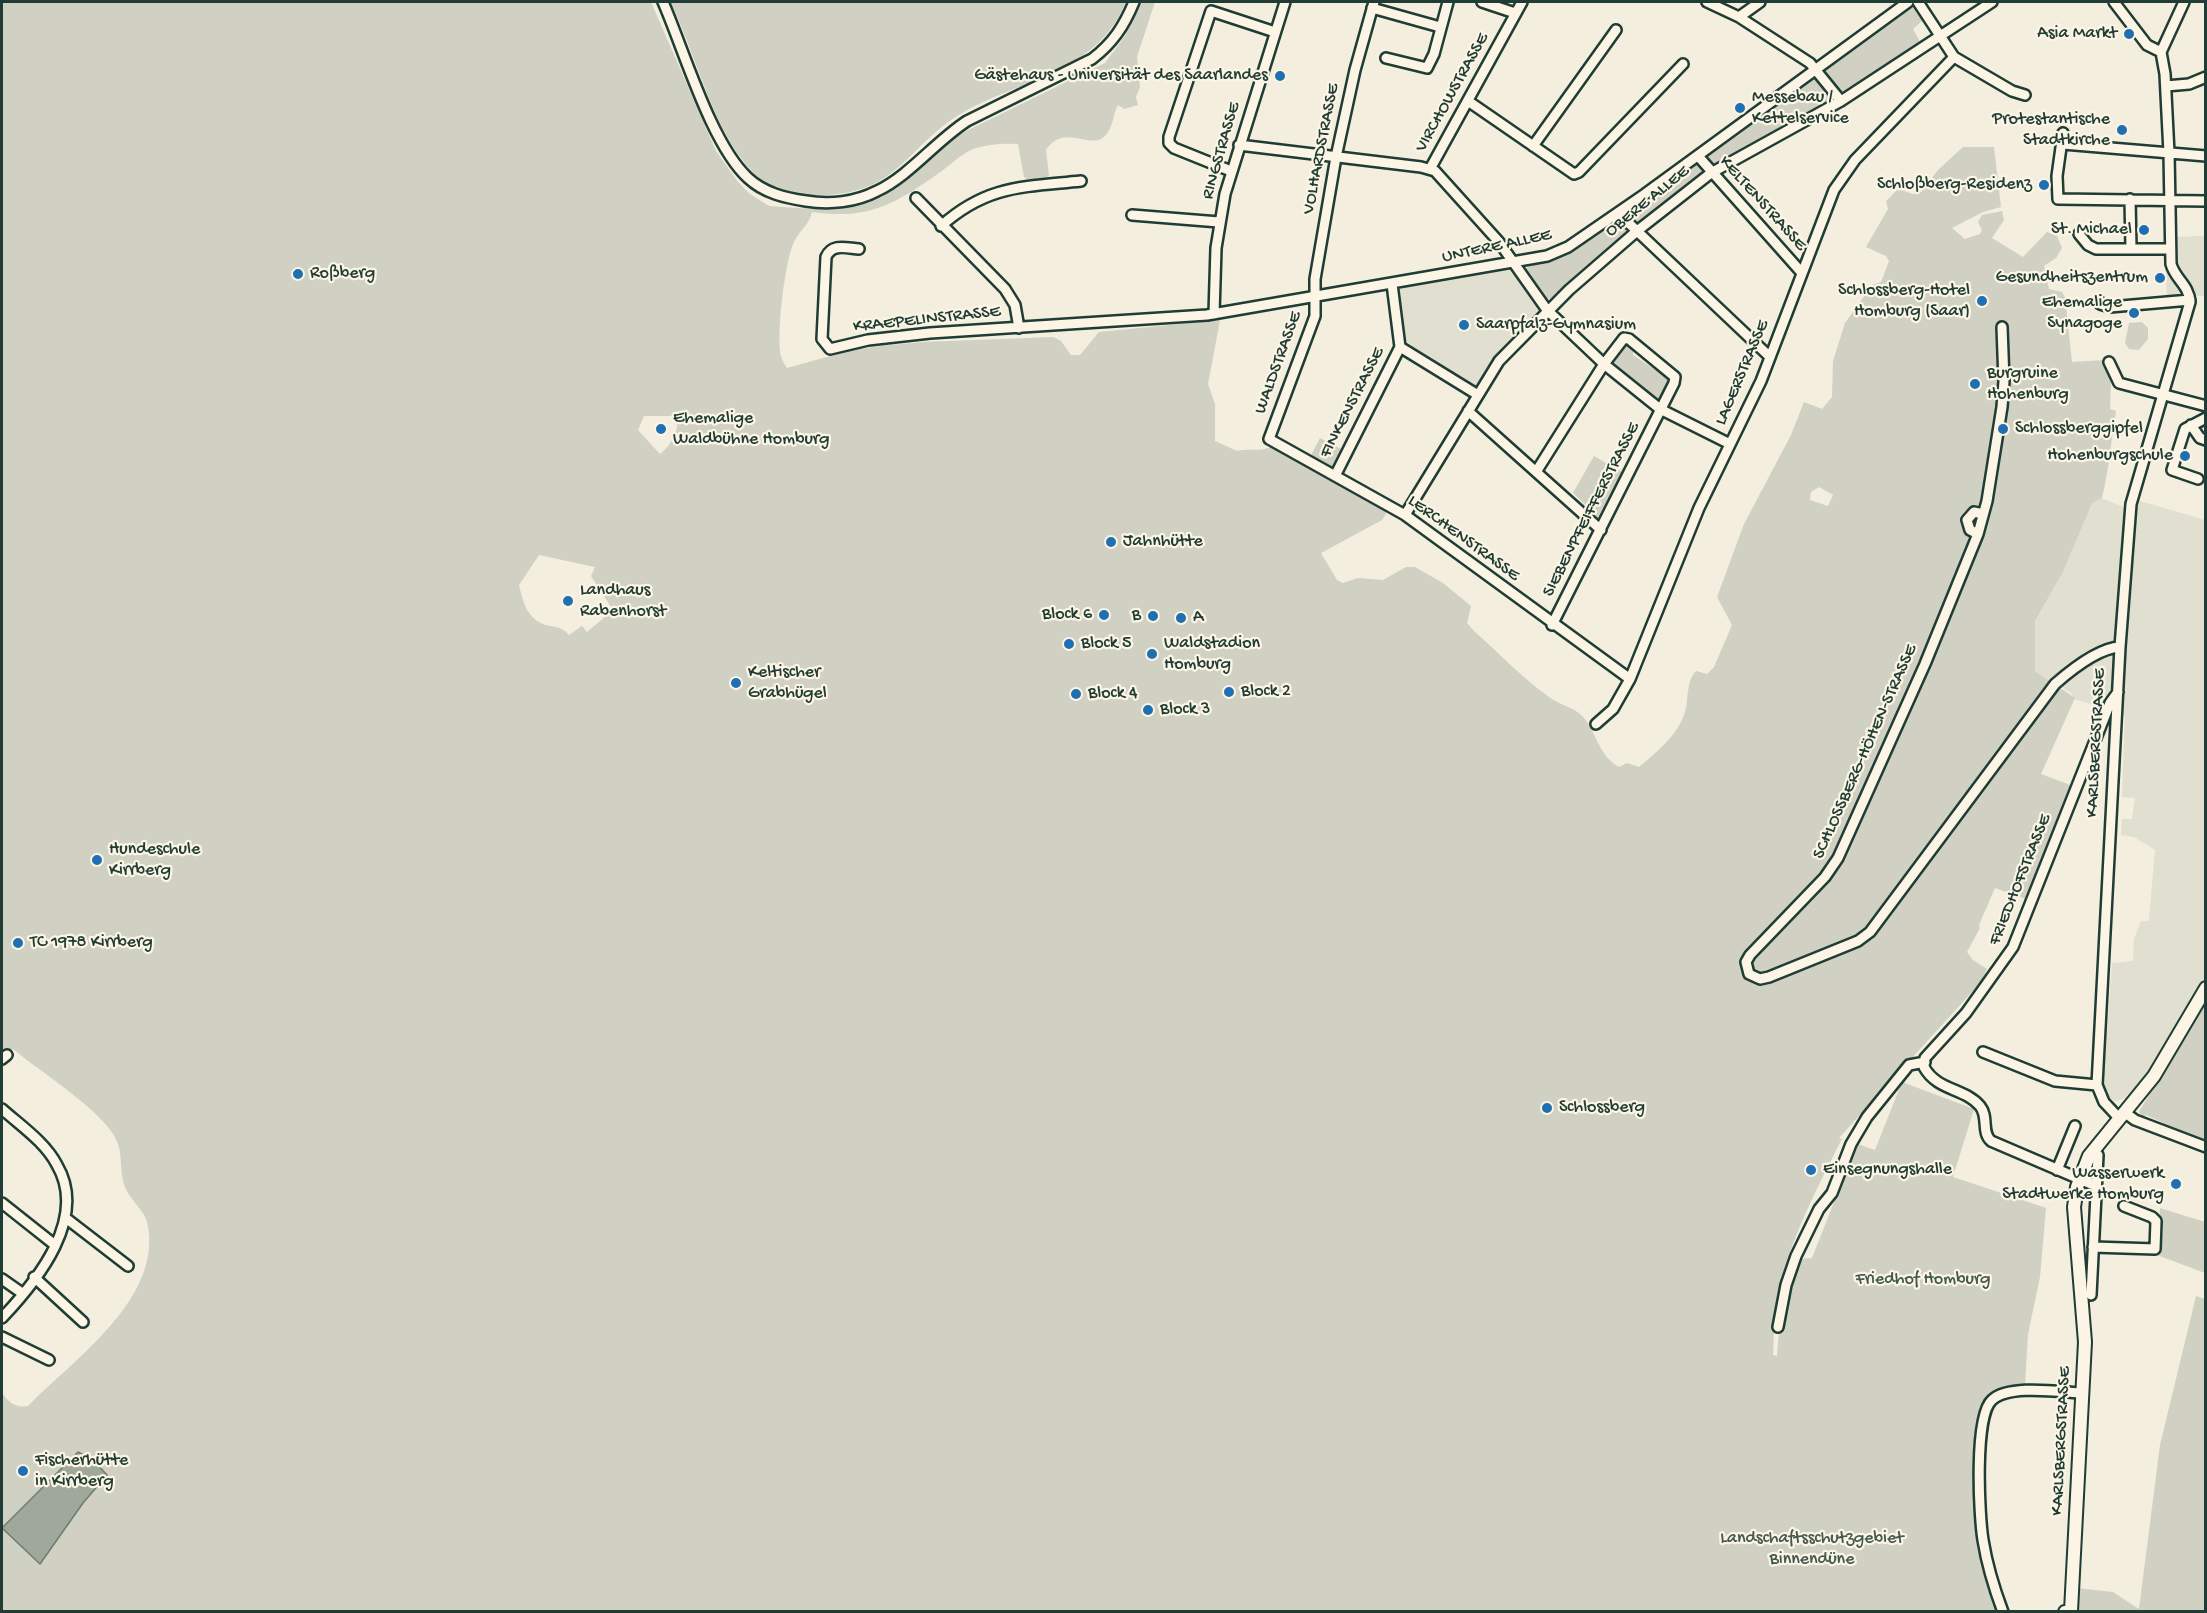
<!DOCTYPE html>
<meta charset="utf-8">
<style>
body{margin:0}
#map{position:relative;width:2207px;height:1613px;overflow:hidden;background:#f3eede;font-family:"Gochi Hand",sans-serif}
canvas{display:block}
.frame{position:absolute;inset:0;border:3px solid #1f3d34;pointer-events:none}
</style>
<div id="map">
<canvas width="2207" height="1613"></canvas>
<div class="frame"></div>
</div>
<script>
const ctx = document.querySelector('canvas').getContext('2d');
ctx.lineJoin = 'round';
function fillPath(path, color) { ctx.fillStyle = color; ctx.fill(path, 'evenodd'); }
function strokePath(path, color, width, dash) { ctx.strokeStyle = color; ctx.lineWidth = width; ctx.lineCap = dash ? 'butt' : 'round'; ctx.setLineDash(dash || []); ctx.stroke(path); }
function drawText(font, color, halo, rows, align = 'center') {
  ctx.font = font + ' "Gochi Hand",sans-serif'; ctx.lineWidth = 4.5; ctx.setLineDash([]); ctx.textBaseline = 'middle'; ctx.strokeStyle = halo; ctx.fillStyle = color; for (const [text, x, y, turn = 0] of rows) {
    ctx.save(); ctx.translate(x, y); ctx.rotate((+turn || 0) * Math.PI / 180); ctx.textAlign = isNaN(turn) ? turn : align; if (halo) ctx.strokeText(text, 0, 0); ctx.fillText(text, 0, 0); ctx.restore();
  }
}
const built = new Path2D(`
 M 2205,236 L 2205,296 L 2190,296 L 2167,302 L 2165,249 L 2170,237 Z
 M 1510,267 L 1539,312 L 1511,339 L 1475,390 L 1405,347 L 1398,288 Z
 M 2102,498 L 2133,511 L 2137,500 L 2205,520 L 2205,978 L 2168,1043 L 2144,1077 L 2125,1098 L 2115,1101 L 2107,1096 L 2103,1085 L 2112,963 L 2133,961 L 2134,939 L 2141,921 L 2149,921 L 2155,850 L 2134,837 L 2121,835 L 2122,819 L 2132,819 L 2135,798 L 2122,797 L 2125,715 L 2074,699 L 2071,693 L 2035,671 L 2035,621 L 2063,572 L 2092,502 Z`);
const green = new Path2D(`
 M 2,2 L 651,2 L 716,151 L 738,182 L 750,194 L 769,206 L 812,209 L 834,209 L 878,198 L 911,175 L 954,137 L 1105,63 L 1125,36 L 1142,2 L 1155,2 L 1137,57 L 1140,87 L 1136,97 L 1138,105 L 1124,109 L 1118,105 C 1113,114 1113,128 1105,136 C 1091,151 1064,122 1046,150 L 1049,176 L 1043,179 L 1027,179 L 1024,177 L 1018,144 C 1004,143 987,144 973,149 C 961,154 949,166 939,173 C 894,205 867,220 812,212 C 809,225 801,229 795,240 C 785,257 776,336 781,356 C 782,360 785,365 787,368 L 852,350 L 881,346 L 922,342 L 1053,337 L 1061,341 L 1071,355 L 1080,355 L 1099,332 L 1220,320 L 1208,384 L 1215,404 L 1215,441 L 1237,451 C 1249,448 1260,452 1271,447 L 1385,509 L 1386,514 L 1382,520 L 1321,553 L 1337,580 L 1343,583 L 1358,578 L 1383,580 L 1406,567 L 1415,567 L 1443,583 L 1471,606 L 1467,623 L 1475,632 C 1499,653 1522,678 1549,697 C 1558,704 1573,707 1581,715 C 1596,728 1597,755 1619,767 L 1627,763 L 1639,767 C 1657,752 1678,735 1685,712 C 1689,697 1686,682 1696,671 L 1707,674 L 1714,667 L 1732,625 L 1717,597 L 1744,524 L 1791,435 L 1804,402 L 1822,409 L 1832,397 L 1833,361 L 1845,323 L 1872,285 L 1881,282 L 1889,261 L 1886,256 L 1866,247 L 1888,209 L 1886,201 L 1898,189 L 1913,194 L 1921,192 L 1938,170 L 1963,147 L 1994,147 L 2001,207 L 1983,212 L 1952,228 L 1965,239 L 1980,234 L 1982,230 L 1978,222 L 1982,215 L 2002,211 L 2004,220 L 1992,238 L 2023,257 L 2047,232 L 2057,236 L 2062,248 L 2056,258 L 2044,266 L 2049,289 L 2062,292 L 2065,297 L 2072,362 L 2105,360 L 2111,384 L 2110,409 L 2116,411 C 2111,441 2109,469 2102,498 L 2092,503 L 2063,572 L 2035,621 L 2035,671 L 2075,698 L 2041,774 L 2070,785 L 2026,899 L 1995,888 L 1979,925 L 1980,928 L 1967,952 L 1973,960 L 1987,969 L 1982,981 L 1839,1138 L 1842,1139 C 1816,1190 1788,1243 1777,1299 C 1774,1317 1774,1337 1773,1355 L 1777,1356 L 1780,1316 L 1798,1259 L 1812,1258 L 1857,1144 L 1875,1150 L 1902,1082 L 1974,1109 L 1953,1177 L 2046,1208 L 2040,1277 L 2028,1334 L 2025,1385 C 1998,1390 1984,1392 1979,1422 L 1977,1514 L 2000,1611 L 2,1611 L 2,1393 C 9,1403 16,1408 28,1406 C 73,1360 165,1297 147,1222 C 144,1210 130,1200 125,1187 C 120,1174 122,1160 119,1147 C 113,1116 37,1070 13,1049 L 2,1055 ZM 644,416 L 678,416 C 678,431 673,444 660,454 L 638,430 ZM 1819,487 L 1833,495 L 1828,506 L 1810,500 L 1811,492 ZM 539,555 L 595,567 L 591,576 L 613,610 L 587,632 L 582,626 L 569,635 C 561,625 553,628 543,624 C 526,617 523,601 519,585 Z
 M 670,2 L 1126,2 C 1094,80 1007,79 947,123 C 918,144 896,179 861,189 C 837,197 799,198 776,188 C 719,163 698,54 670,2 Z
 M 1913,4 L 1923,20 L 1913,29 L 1920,42 L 1833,101 L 1753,144 L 1697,179 L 1552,298 L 1547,299 L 1526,271 L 1528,265 L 1550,260 L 1561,255 L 1688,168 Z
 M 2142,322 L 2148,328 L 2148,339 L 2139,350 L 2129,349 L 2125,343 L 2129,323 Z
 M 1625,344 L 1633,350 L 1633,355 L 1669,379 L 1659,400 L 1647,393 L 1613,364 Z
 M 1320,438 L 1341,449 L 1331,468 L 1310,457 Z
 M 1594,456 L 1622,472 L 1598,517 L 1573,493 Z
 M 2205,1000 L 2205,1143 L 2168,1127 L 2168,1125 L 2146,1115 L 2143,1118 L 2139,1112 Z
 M 2160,1208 L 2205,1222 L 2205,1273 L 2157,1255 Z
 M 2196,1296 L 2205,1299 L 2205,1611 L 2075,1612 L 2076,1588 L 2113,1592 L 2139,1609 L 2160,1445 Z`);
const water = new Path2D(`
 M 78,1452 L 93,1460 L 107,1475 L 83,1503 L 40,1564 L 2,1528 Z`);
const minor = new Path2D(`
 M 663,2 C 684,50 711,144 748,178 C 764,193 785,198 806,201 C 830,205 856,202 877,191 C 909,176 936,141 967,121 L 1092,59 C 1113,43 1124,26 1134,2
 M 1374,2 L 1355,70 L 1336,157 L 1315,279 L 1315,316 L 1269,439 L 1405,515 L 1630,679
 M 1482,2 L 1515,13
 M 1707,2 L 1739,17 L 1810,63 L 1841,101
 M 1918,2 L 1954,57 L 2012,91 L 2025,95
 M 2114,2 L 2147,45 L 2161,52
 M 1372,8 L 1440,27
 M 1739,17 L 1760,2
 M 1386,58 L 1427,68 L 1434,54 L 1448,2
 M 2166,86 L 2189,84 L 2206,77
 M 1468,101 L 1574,174 L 1579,172 L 1683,64
 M 2063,133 L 2057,176 L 2058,199 L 2206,201
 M 2063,144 L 2206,156
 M 1239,145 L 1421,167 L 1435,171 L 1499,242 L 1547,310 L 1604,364 L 1660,409 L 1730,444
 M 1533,146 L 1616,30
 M 1698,156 L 1802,273
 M 1430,169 L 1522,2
 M 1231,171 L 1174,148 L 1169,143 L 1169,137 L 1211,11 L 1275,32
 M 916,198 L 1005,289 L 1015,305 L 1019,328
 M 2130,199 L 2131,249
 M 1618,213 L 1770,357
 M 1132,215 L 1219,222
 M 941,226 C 987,185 1023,187 1081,181
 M 2079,234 L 2088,245 L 2096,249 L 2170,249
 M 859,249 C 846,248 832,243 826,257 L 822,339 L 830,349 L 868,340 L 930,333 L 1207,315 L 1547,256 L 1568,247 L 1645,194 L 1908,2
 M 2099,301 L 2100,304 L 2110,307 L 2190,300
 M 1214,314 L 1216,248 L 1225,194 L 1285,2
 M 2002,327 L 2004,381 L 2002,407 L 1987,501 L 1978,534 L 1925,664 L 1838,858 L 1825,877 L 1750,955 L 1746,962 L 1749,974 L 1760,979 L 1769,977 L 1858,941 L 1870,932 L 2055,684 C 2071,670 2098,648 2120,647
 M 1400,347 L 1478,395
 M 2109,362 L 2119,383 L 2206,406
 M 1468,411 L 1601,530
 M 2191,425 L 2200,438 L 2206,440
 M 1536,472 L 1604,364 L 1624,338 L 1629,339 L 1675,377 L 1674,383 L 1552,625
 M 1336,474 L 1400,347 L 1392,284
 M 2198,479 L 2172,470 L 2185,429 L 2206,418
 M 1405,515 L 1499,361 L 1569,290 L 1637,231 L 1711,173 L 1841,101 L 1992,2
 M 1978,534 L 1970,530 L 1967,520 L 1974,512 L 1983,514
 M 1596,724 L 1613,709 L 1630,679 L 1699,508 L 1761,381 L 1834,190 L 1855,160 L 1954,57
 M 1983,1052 L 2055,1081 L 2097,1085
 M 2,1059 L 7,1055
 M 2,1109 C 21,1126 45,1142 57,1165 C 88,1218 38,1280 2,1318
 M 2124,1112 L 2135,1120 L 2206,1147
 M 2119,1118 L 2104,1102 L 2097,1085 L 2120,647 L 2131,504 L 2190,302 C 2189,285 2175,279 2171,264 L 2169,153 L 2165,74 L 2161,52 L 2184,2
 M 2057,1170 L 2075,1126
 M 2096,1186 L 1991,1141 C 1981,1132 1989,1117 1980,1106 C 1965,1088 1937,1091 1924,1067 L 1925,1058 L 1966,1013 L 2013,947 L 2110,703 L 2118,692
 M 2,1203 L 55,1245
 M 67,1219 L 128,1266
 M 2093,1247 L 2155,1249 L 2156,1221 L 2152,1217 L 2124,1206
 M 34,1277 L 83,1322
 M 2,1279 L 22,1293
 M 2091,1295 L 2098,1155
 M 1778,1327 L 1786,1285 L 1796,1256 L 1819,1209 L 1832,1193 L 1851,1144 L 1867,1117 L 1909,1065 L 1925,1062
 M 2,1337 L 49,1360
 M 2003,1612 C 1994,1588 1987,1565 1983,1540 C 1979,1515 1974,1416 1992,1400 C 2009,1384 2060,1392 2083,1393`);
const major = new Path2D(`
 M 2065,1612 L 2071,1611 L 2085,1342 L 2074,1207 L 2077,1187 L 2089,1156 L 2154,1076 L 2206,988`);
const markers = [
 [2129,34,6,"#1f6fb2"],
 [1280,76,6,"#1f6fb2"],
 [1740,108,6,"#1f6fb2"],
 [2122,130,6,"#1f6fb2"],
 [2044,185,6,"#1f6fb2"],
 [2144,230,6,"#1f6fb2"],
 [298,274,6,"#1f6fb2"],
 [2160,278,6,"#1f6fb2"],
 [1982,301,6,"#1f6fb2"],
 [2134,313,6,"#1f6fb2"],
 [1464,325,6,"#1f6fb2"],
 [1975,384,6,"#1f6fb2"],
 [661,429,6,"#1f6fb2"],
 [2003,429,6,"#1f6fb2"],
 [2185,456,6,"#1f6fb2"],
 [1111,542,6,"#1f6fb2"],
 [568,601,6,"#1f6fb2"],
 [1104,615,6,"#1f6fb2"],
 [1153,616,6,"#1f6fb2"],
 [1181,618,6,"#1f6fb2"],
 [1069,644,6,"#1f6fb2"],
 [1152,654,6,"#1f6fb2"],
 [736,683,6,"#1f6fb2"],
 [1229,692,6,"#1f6fb2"],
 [1076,694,6,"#1f6fb2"],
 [1148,710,6,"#1f6fb2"],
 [97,860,6,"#1f6fb2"],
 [18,943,6,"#1f6fb2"],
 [1547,1108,6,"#1f6fb2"],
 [1811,1170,6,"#1f6fb2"],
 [2176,1184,6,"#1f6fb2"],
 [23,1471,6,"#1f6fb2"]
];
const poiNames = [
 ["Asia Markt",2117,34,"right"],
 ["Gästehaus - Universität des Saarlandes",1268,76,"right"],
 ["Messebau /",1752,98],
 ["Kettelservice",1752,119],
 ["Protestantische",2110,120,"right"],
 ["Stadtkirche",2110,141,"right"],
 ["Schloßberg-Residenz",2032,185,"right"],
 ["St. Michael",2132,230,"right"],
 ["Roßberg",310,274],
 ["Gesundheitszentrum",2148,278,"right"],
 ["Schlossberg-Hotel",1970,291,"right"],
 ["Homburg (Saar)",1970,312,"right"],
 ["Ehemalige",2122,303,"right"],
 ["Synagoge",2122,324,"right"],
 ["Saarpfalz-Gymnasium",1476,325],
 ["Burgruine",1987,374],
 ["Hohenburg",1987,395],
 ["Ehemalige",673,419],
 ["Waldbühne Homburg",673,440],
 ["Schlossberggipfel",2015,429],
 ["Hohenburgschule",2173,456,"right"],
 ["Jahnhütte",1123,542],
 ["Landhaus",580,591],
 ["Rabenhorst",580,612],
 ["Block 6",1092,615,"right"],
 ["B",1141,616,"right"],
 ["A",1193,618],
 ["Block 5",1081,644],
 ["Waldstadion",1164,644],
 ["Homburg",1164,665],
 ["Keltischer",748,673],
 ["Grabhügel",748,694],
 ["Block 2",1241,692],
 ["Block 4",1088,694],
 ["Block 3",1160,710],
 ["Hundeschule",109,850],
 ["Kirrberg",109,871],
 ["TC 1978 Kirrberg",30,943],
 ["Schlossberg",1559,1108],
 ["Einsegnungshalle",1823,1170],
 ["Wasserwerk",2164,1174,"right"],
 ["Stadtwerke Homburg",2164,1195,"right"],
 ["Fischerhütte",35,1461],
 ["in Kirrberg",35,1482]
];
const streetNames = [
 ["VIRCHOWSTRASSE",1453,93,-61],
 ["VOLHARDSTRASSE",1322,149,-79],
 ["RINGSTRASSE",1222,151,-74],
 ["OBERE ALLEE",1648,202,-39],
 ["KELTENSTRASSE",1762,204,48],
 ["UNTERE ALLEE",1497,247,-12],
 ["KRAEPELINSTRASSE",927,320,-6],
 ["WALDSTRASSE",1279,363,-70],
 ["LAGERSTRASSE",1743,373,-67],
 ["FINKENSTRASSE",1353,403,-63],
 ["SIEBENPFEIFFERSTRASSE",1592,510,-63],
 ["LERCHENSTRASSE",1463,539,36],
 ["KARLSBERGSTRASSE",2097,743,-87],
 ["SCHLOSSBERG-HÖHEN-STRASSE",1866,752,-66],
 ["FRIEDHOFSTRASSE",2021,880,-68],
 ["KARLSBERGSTRASSE",2062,1441,-87]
];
const parkNames = [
 ["Friedhof Homburg",1923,1280],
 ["Landschaftsschutzgebiet",1812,1539],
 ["Binnendüne",1812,1560]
];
fillPath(built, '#e1dfd0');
fillPath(green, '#d0d1c2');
fillPath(water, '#a0a89b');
strokePath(water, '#6c7d72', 1.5);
strokePath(minor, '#1f3d34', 14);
strokePath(major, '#1f3d34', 16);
strokePath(minor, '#fcf5e5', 9);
strokePath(major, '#fcf5e5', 12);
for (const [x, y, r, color] of markers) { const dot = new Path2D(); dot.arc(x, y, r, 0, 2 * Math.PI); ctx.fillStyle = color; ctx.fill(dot); strokePath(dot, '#fcf5e5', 2); }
drawText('18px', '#1f3d34', '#fcf5e5', poiNames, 'left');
drawText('18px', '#1f3d34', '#fcf5e5', streetNames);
drawText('18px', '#425b50', '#fcf5e5', parkNames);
</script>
